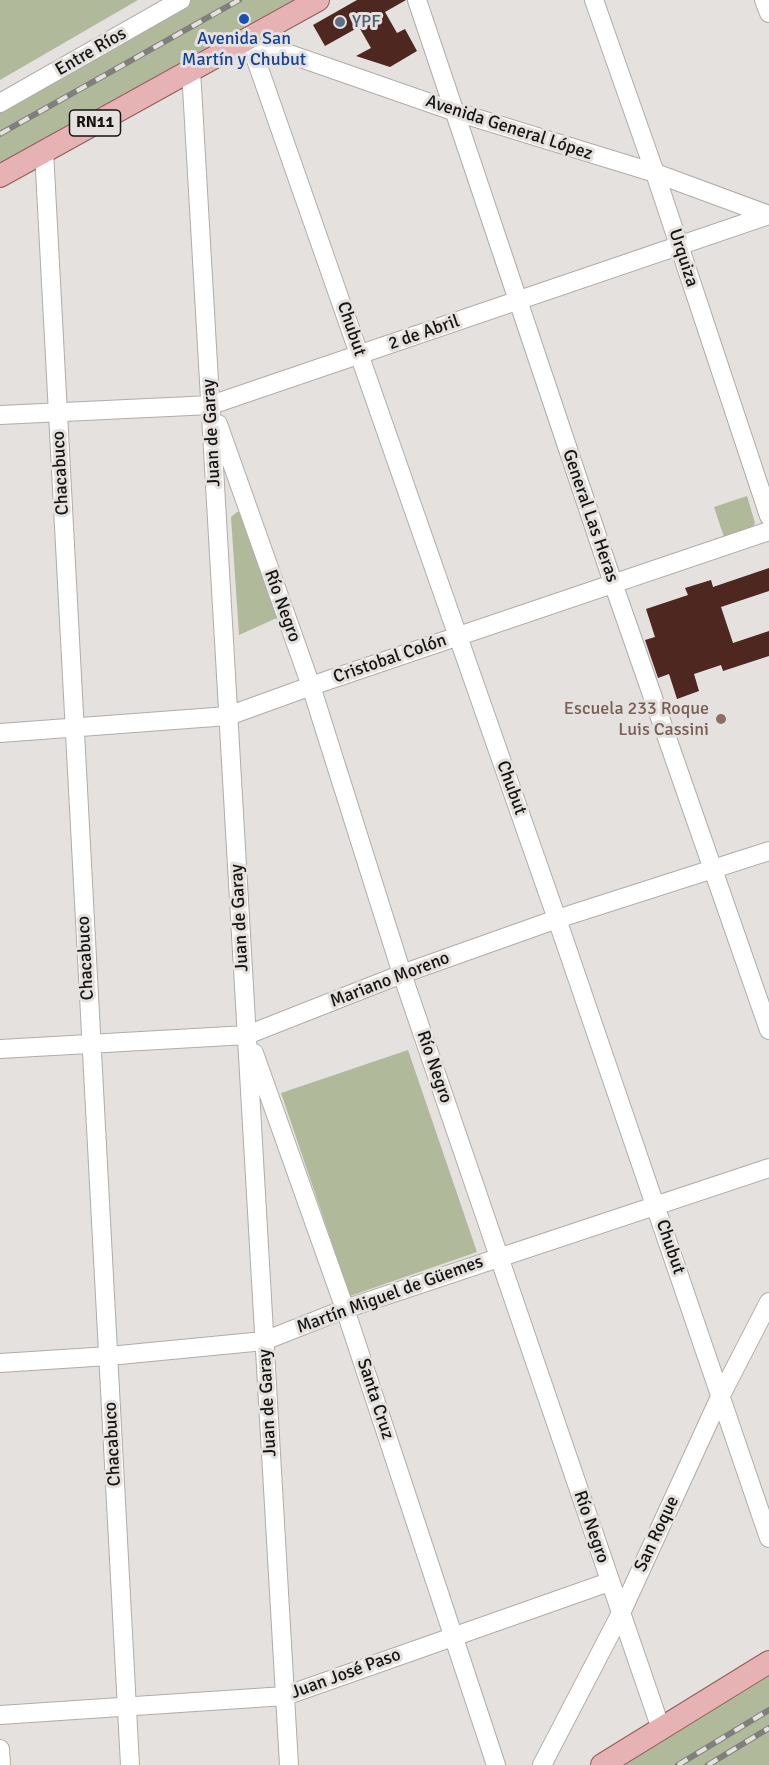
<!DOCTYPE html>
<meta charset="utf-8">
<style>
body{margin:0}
canvas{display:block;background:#e4e1de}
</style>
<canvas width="769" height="1765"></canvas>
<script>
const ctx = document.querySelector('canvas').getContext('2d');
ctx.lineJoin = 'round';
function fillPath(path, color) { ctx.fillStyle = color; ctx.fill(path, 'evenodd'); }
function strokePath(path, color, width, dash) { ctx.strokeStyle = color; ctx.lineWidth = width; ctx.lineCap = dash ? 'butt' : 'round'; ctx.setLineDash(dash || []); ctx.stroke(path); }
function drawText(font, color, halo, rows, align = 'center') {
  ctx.font = font + ' Signika,sans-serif'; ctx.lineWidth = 6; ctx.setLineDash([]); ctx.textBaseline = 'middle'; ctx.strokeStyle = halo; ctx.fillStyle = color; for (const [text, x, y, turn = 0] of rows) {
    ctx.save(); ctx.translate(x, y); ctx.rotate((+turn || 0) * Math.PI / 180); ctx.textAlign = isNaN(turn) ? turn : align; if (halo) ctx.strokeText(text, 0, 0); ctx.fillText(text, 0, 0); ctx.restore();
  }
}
const green = new Path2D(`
 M 0,0 L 138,0 L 0,80 Z
 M 181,0 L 318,0 L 0,176 L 0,103 Z
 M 747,496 L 755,523 L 752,528 L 724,537 L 714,507 Z
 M 237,512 L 242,513 L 279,617 L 239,635 L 231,517 Z
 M 408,1050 L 477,1252 L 350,1296 L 281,1093 Z
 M 769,1662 L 769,1765 L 602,1765 Z`);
const building = new Path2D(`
 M 357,0 L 406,0 L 385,12 L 397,33 L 405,29 L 417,51 L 390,67 L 356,56 L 371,48 L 359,27 L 325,46 L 313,25 Z
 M 769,568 L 769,591 L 721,607 L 733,643 L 769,631 L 769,656 L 723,671 L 721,665 L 694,674 L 699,691 L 677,699 L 669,674 L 658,678 L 645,640 L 655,637 L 646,609 L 688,595 L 685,588 L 711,580 L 713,587 Z`);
const minor = new Path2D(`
 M 417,0 L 613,583 L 769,1030
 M 594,0 L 655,173 L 769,516
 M 764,0 L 769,13
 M 249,40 L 557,919 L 769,1538
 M 249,40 L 453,111 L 655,173 L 769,215
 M 191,70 L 289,1765
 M 0,103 L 181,0
 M 44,151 L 130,1765
 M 0,415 L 211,405 L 769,215
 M 218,424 L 311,686 L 402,974 L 661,1729
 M 0,733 L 228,716 L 311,686 L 769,531
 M 0,1049 L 247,1035 L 402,974 L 557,919 L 769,851
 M 254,1053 L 345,1309 L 496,1765
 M 0,1363 L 109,1356 L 264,1341 L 345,1309 L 769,1168
 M 0,1715 L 285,1696 L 609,1582
 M 0,1749 L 1,1765
 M 542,1765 L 621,1613 L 720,1397 L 769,1302`);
const major = new Path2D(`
 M 0,176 L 318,0
 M 602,1765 L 769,1662`);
const rail = new Path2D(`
 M 0,134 L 239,0
 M 678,1765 L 769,1710
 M 708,1765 L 769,1728`);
const markers = [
 [244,19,6,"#1a4fb4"],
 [340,22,6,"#5c6f8a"],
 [721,719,6,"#8d6e63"]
];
const shields = [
 [95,123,51]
];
const shieldNames = [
 ["RN11",95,123]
];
const serviceNames = [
 ["YPF",352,22]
];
const transitNames = [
 ["Avenida San",244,39],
 ["Martín y Chubut",244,60]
];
const streetNames = [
 ["Entre Ríos",91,52,-30],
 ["Avenida General López",509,128,18],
 ["Urquiza",683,258,72],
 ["Chubut",351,329,71],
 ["2 de Abril",424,333,-19],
 ["Juan de Garay",212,433,-93],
 ["Chacabuco",61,473,-93],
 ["General Las Heras",590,516,71],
 ["Río Negro",282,606,70],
 ["Cristobal Colón",390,659,-19],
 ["Chubut",511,788,70],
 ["Juan de Garay",240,918,-93],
 ["Chacabuco",86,958,-93],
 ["Mariano Moreno",390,980,-21],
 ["Río Negro",434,1067,71],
 ["Chubut",670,1247,71],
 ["Martín Miguel de Güemes",390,1295,-20],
 ["Santa Cruz",375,1399,72],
 ["Juan de Garay",268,1403,-93],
 ["Chacabuco",113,1444,-93],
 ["Río Negro",591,1527,71],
 ["San Roque",657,1534,-65],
 ["Juan José Paso",346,1674,-20]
];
const educationNames = [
 ["Escuela 233 Roque",709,709],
 ["Luis Cassini",709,730]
];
fillPath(green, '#b0b99a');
fillPath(building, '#4d2720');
strokePath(minor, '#b0aca9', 20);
strokePath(major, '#935a5b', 24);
strokePath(minor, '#fff', 18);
strokePath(major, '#e7b2b3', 22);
strokePath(rail, '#817f7d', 6);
strokePath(rail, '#e4e1de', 4, [11]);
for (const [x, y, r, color] of markers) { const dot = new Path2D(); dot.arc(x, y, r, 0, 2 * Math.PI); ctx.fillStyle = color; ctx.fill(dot); strokePath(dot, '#e4e1de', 2); }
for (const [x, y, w] of shields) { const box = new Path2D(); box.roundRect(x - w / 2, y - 13, w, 26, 4.5); ctx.fillStyle = '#e4e1de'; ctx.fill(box); strokePath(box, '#161514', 1.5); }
drawText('bold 16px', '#161514', null, shieldNames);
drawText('18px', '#4e5e75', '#e4e1de', serviceNames, 'left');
drawText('18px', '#164399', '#e4e1de', transitNames);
drawText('18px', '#161514', '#e4e1de', streetNames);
drawText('18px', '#785e54', '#e4e1de', educationNames, 'right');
</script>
